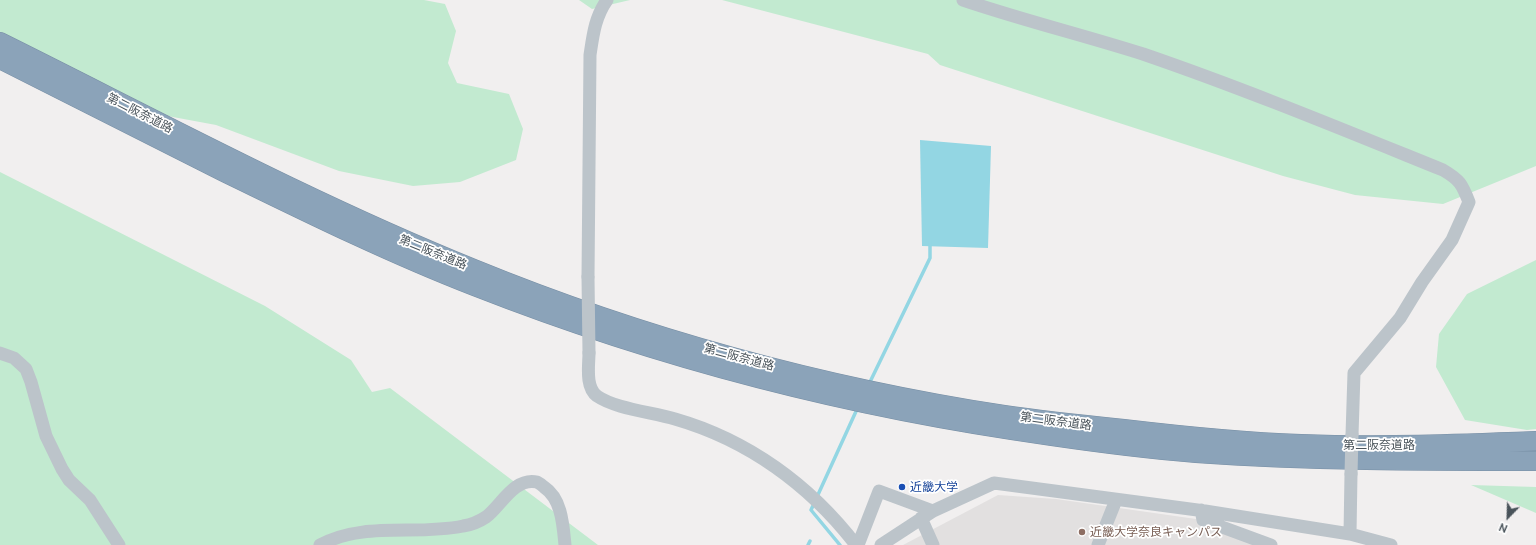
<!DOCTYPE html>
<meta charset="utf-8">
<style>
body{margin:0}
#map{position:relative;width:1536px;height:545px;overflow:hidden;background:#f1efef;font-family:Ubuntu,sans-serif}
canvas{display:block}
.north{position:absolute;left:1488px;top:497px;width:40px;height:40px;-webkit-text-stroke:3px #fff;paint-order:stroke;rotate:203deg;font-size:11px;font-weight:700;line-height:16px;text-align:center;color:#49535a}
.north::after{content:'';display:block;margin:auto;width:14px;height:18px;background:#49535a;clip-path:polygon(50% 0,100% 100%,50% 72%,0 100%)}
</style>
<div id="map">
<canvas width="1536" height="545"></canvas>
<div class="north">N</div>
</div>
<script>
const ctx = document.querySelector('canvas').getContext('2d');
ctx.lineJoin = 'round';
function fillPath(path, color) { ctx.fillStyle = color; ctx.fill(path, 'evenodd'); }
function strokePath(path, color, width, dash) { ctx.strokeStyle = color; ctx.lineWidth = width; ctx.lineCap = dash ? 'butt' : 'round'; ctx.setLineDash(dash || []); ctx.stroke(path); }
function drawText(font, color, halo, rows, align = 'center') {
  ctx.font = font + ' Ubuntu,"Noto Sans JP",sans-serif'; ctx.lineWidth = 3.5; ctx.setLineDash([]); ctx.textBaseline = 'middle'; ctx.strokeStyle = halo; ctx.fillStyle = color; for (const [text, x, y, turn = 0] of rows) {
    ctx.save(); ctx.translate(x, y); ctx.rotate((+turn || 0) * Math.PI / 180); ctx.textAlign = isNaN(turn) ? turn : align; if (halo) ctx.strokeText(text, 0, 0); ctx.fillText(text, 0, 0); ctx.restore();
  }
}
const education = new Path2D(`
 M 998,495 L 1056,499 L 1203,520 L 1271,545 L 903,545 Z`);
const green = new Path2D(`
 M 0,0 L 424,0 L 445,4 L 456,31 L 448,63 L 457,83 L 509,94 L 523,129 L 516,160 L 460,182 L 413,186 L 339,171 L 216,125 L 146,112 L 0,34 Z
 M 579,0 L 630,0 L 592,9 Z
 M 722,0 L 1536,0 L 1536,166 L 1443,204 L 1355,195 L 1283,176 L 940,65 L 928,54 Z
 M 0,172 L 265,306 L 351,360 L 372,392 L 390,388 L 598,545 L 0,545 Z
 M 1536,260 L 1536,429 L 1527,430 L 1465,420 L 1436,367 L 1439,334 L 1467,294 Z
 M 1471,485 L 1536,487 L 1536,513 Z`);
const water = new Path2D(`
 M 920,140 L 991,146 L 988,248 L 922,246 Z`);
const stream = new Path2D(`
 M 869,384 L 930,258 L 930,242
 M 808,545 L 810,541
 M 840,545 L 811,510 L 858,407`);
const minor = new Path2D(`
 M 963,0 C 1022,20 1083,35 1143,54 C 1245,89 1344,130 1443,170 C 1460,180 1462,184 1469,202 L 1452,240 L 1422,282 L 1400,318 L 1354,373 L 1352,435
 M 588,277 L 590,55 C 593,35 595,17 607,0
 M 0,353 L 14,358 L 26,369 L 31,382 L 46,436 L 62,469 L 69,480 L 90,500 L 119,545
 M 589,353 C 589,365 585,387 597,396 C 616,409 652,412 675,419 C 748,440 810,485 856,545
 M 1201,510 L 1203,520 L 1271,545
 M 921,518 L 933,545
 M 1350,534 L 1351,474
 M 320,545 C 365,521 416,536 463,526 C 470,525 480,521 486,517 C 501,506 514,477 537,482 C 539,483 542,485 544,487 C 562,499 563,525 565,545
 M 858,545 L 879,491 L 933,511
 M 881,545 L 933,511 L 994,483 L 1205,511 L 1350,534 L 1391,545
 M 1098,545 L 1116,500`);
const highway = new Path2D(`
 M 0,42 C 157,120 311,203 474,269 C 643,338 823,387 1004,415 C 1044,421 1084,425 1124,429 C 1183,436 1242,442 1301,444 C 1380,447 1458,444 1536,441
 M 0,59 C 74,97 149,134 224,172 C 306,212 389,253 474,286 C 660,359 854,409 1052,436 C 1100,443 1148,449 1196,453 C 1310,461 1423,461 1536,461`);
const minorBridge = new Path2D(`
 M 588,277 L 589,353
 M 1351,474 L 1352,435`);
const markers = [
 [902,487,4,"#1a4fb4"],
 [1082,532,4,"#8d6e63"]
];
const streetNames = [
 ["第二阪奈道路",140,113,27],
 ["第二阪奈道路",433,252,22],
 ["第二阪奈道路",739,357,15],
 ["第二阪奈道路",1056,421,7],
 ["第二阪奈道路",1379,445]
];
const transitNames = [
 ["近畿大学",910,487]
];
const educationNames = [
 ["近畿大学奈良キャンパス",1090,532]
];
fillPath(education, '#e2e0e0');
fillPath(green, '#c2ead0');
fillPath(water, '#93d6e3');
strokePath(stream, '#93d6e3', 3.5);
strokePath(highway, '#778ea4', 20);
strokePath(minor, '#bcc4ca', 13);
strokePath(highway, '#8ba3b9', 19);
strokePath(minorBridge, '#bcc4ca', 13);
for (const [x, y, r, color] of markers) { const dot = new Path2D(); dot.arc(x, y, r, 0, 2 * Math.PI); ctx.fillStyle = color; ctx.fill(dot); strokePath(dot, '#fff', 1.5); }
drawText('12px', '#49535a', '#fff', streetNames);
drawText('12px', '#164399', '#fff', transitNames, 'left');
drawText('12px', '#785e54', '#fff', educationNames, 'left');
</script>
